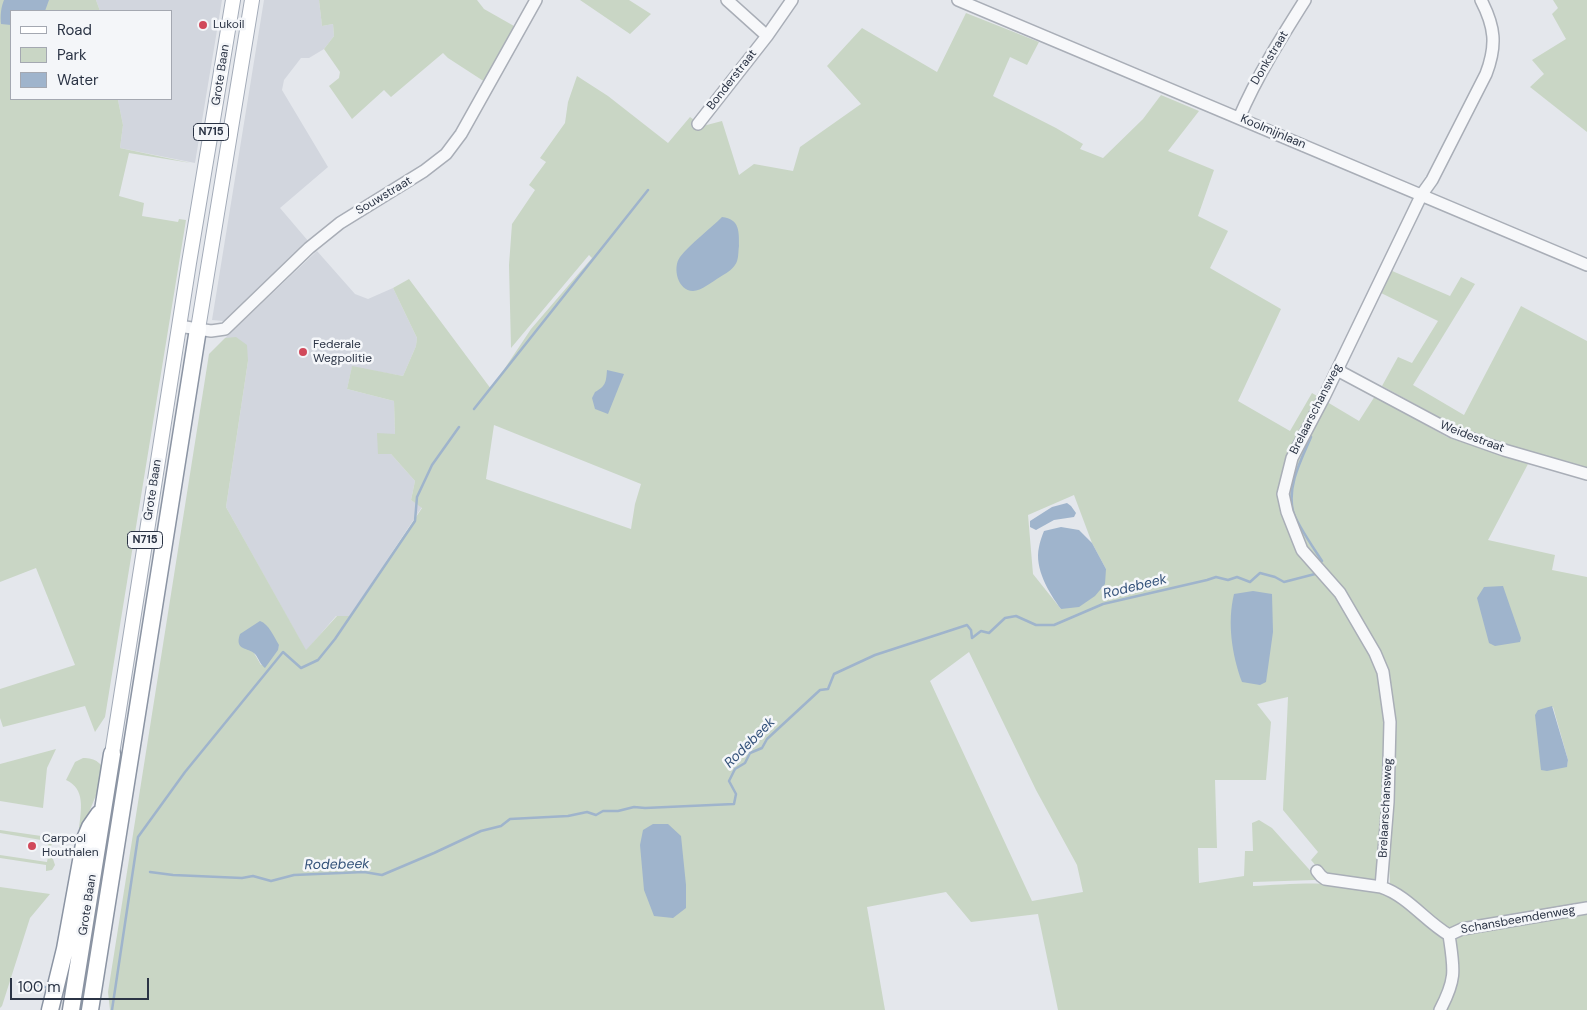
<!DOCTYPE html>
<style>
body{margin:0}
#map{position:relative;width:1587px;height:1010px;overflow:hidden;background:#e4e7ec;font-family:"DM Sans",sans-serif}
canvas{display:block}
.legend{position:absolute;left:10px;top:10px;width:162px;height:90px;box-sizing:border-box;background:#f4f6f9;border:1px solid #a4a8b1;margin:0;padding:6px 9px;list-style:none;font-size:15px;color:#2b3445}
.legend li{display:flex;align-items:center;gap:10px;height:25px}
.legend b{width:25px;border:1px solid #a4a8b1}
.scale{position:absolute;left:10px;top:978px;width:139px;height:22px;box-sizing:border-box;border:2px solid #2b3445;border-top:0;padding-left:6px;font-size:15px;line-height:18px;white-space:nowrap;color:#2b3445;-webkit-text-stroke:4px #f4f6f9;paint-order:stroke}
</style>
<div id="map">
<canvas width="1587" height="1010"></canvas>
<ul class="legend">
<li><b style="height:6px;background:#fff"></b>Road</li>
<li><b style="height:14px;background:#c9d6c5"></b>Park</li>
<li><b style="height:14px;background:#9fb4cc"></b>Water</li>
</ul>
<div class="scale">100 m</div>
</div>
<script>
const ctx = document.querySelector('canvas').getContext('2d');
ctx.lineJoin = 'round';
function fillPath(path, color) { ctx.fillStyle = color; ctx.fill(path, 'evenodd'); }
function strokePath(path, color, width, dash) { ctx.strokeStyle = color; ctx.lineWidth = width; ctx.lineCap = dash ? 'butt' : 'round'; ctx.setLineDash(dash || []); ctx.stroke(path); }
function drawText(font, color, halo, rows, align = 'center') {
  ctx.font = font + ' "DM Sans",sans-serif'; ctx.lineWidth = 5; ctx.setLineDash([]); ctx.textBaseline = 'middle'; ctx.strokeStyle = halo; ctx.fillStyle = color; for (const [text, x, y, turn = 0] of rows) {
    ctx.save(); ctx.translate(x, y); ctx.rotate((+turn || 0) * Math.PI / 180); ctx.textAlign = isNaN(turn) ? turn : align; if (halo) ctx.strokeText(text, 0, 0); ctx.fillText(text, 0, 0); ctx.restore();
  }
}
const built = new Path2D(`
 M 96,0 L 222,0 L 195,163 L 120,148 L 123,125 L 118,100 L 101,99 L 171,99 L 171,11 L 100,11 Z
 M 264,0 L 319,0 L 322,26 L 333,24 L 334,36 L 324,49 L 309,58 L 301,58 L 284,80 L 282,90 L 328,167 L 280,208 L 309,242 L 228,320 L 223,321 L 212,320 Z
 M 317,251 L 355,294 L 368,299 L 393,288 L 417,338 L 416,346 L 403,376 L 352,367 L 347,389 L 394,401 L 395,434 L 378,454 L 391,454 L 415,481 L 411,500 L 422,507 L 350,616 L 336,616 L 306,651 L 226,507 L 248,361 L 225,338 Z`);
const green = new Path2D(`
 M 0,0 L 96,0 L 100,11 L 11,11 L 11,99 L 101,99 L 118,100 L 123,125 L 120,148 L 191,163 L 129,153 L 119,196 L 144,203 L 142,216 L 178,222 L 179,219 L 186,220 L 105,717 L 95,732 L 85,706 L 3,727 L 0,718 L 0,689 L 75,665 L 36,568 L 0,582 Z
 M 319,0 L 477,0 L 484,9 L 514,26 L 485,82 L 448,58 L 443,53 L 391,97 L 384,90 L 352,119 L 329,86 L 339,78 L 340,72 L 324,49 L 334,36 L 333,24 L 322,26 Z
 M 580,0 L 629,0 L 651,14 L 630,34 Z
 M 1553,0 L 1587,0 L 1587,132 L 1530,87 L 1544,74 L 1532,60 L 1566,39 L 1552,14 L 1558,8 Z
 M 966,13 L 1039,42 L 1027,65 L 1010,57 L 993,96 L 1056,128 L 1083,144 L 1080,149 L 1103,158 L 1143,119 L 1161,95 L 1199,111 L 1168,151 L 1214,170 L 1198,216 L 1228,231 L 1210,268 L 1281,309 L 1238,401 L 1290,431 L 1312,393 L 1359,421 L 1375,396 L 1447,437 L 1528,464 L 1488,540 L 1555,555 L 1552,570 L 1587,577 L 1587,1010 L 1058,1010 L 1038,914 L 971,922 L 946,892 L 867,907 L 885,1010 L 110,1010 L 108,992 L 209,354 L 225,338 L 236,337 L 247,345 L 248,361 L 226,507 L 306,650 L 337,616 L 350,616 L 422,508 L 411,500 L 415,481 L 391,454 L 378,454 L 377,433 L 395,434 L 394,401 L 347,389 L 352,366 L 403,376 L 416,346 L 417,338 L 393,288 L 409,279 L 491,389 L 531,329 L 592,258 L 589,255 L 511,348 L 509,265 L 512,224 L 535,190 L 529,185 L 546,162 L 540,158 L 565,123 L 568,102 L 577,76 L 608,96 L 668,143 L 690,117 L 703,126 L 722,121 L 739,175 L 754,164 L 793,171 L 800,147 L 861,104 L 827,66 L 862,28 L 937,72 ZM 494,425 L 641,484 L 635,504 L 631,529 L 486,479 ZM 1074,495 L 1092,543 L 1106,569 L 1061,609 L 1033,574 L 1028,515 ZM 1327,584 L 1381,657 L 1391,684 L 1394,712 L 1395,766 L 1389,863 L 1390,883 L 1392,887 L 1450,931 L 1443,939 C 1425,925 1410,907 1389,896 C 1354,878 1292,884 1253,886 L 1253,882 L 1315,880 L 1316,877 L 1272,828 L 1259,820 L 1252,823 L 1253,851 L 1245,851 L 1244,876 L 1199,883 L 1198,848 L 1217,848 L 1215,780 L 1266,780 L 1271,722 L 1257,704 L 1288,697 L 1283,810 L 1318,852 L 1311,860 L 1324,875 L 1379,882 C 1382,838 1385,794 1385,749 C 1384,718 1383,685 1371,655 C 1360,630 1343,607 1327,584 ZM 279,645 C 276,655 269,659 261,665 L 254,653 ZM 969,652 L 1036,790 L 1077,865 L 1083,892 L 1032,901 L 930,681 ZM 1553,707 L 1568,760 L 1567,766 L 1538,710 Z
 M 1390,270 L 1450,296 L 1461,277 L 1475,284 L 1413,385 L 1464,415 L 1521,306 L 1587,341 L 1587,470 L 1507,445 L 1457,427 L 1382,386 L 1398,357 L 1412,363 L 1438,321 L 1379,292 Z
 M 56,749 L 47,768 L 43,808 L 0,801 L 0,764 Z
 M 83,758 C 95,758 104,763 104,776 L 82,829 L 79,829 C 81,810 86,789 66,780 L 75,762 Z
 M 0,830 L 48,837 L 49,832 L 54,835 L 55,840 L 52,845 L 48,847 L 47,841 L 0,833 Z
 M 0,855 L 47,862 L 48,856 L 53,859 L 55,865 L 52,870 L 46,871 L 46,865 L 0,858 Z
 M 0,887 L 50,894 L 30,918 L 2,1006 L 0,1008 Z`);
const water = new Path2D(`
 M 4,0 L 49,0 L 45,11 L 11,11 L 11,25 L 1,24 C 0,16 1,7 4,0 Z
 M 722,217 C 740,219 739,232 739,246 C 738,252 739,260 735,265 C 732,270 725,274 720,277 C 713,281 701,291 693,291 C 678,291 672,268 680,257 C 690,244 710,229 722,217 Z
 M 607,370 L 624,374 L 608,414 L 595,409 L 592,398 L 595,392 C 606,386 606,382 607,370 Z
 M 1067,503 L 1071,506 L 1076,513 L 1074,517 L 1054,520 L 1036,530 L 1030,527 L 1030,521 L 1052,507 Z
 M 1061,527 L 1079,530 L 1092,543 L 1106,569 L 1105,584 L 1095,596 L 1079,607 L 1061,609 C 1049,593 1034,568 1039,547 C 1040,541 1042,536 1044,531 Z
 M 1503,586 L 1521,638 L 1520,642 L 1495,646 L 1489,643 L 1477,598 L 1484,587 Z
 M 1253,591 L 1272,594 L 1273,632 L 1266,682 L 1260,685 L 1242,682 C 1232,655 1227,623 1234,594 Z
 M 260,621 C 269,624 274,637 279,645 L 278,650 L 265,668 C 260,664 259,659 255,654 C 248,647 234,651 240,634 Z
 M 1552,706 L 1568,760 L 1567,767 L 1547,771 L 1541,770 L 1535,715 L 1538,710 Z
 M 653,824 L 668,824 L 681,836 L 686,885 L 686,908 L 673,918 L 654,916 L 644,890 L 640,845 L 643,830 Z`);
const stream = new Path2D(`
 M 474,409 L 648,190
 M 1311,437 C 1301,460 1287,486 1293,511 C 1296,523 1315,550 1322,561
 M 150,872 L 173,875 L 242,878 L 253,876 L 271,881 L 294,875 L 364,872 L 382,875 L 434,853 L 481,831 L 501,826 L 510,819 L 568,816 L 587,812 L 596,815 L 603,811 L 618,811 L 634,807 L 645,808 L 734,804 L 736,794 L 729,781 L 735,769 L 745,763 L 750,753 L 762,748 L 767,739 L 820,690 L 828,689 L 834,674 L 875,655 L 967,625 L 971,630 L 972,638 L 981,631 L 989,633 L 1005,618 L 1016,616 L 1036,625 L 1054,625 L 1103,604 L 1207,580 L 1216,577 L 1228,580 L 1237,577 L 1250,582 L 1260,573 L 1275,577 L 1284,582 L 1315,574
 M 28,990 L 32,983 L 45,987
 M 112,1010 L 138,837 L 185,772 L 283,652 L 301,668 L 318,660 L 335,639 L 415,521 L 417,497 L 432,465 L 459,427`);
const minor = new Path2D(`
 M 727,0 L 767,36
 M 958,0 L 1587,265
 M 1239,118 C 1257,76 1281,38 1305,0
 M 698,124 L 767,36 L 792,0
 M 179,326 L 211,331 L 225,329 L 309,248 L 340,223 L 424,171 L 446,154 L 461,134 L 536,0
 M 1337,370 L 1453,432 L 1504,450 L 1587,474
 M 1317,871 L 1321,876 L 1325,879 L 1381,887 C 1408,896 1425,921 1449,935
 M 1381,887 L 1388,802 L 1390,722 L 1383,672 L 1375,653 L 1340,593 L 1302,550 L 1287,512 L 1283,494 L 1292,458 L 1324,397 L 1422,194 L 1432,180 L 1486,74 C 1497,45 1495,27 1481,0
 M 1449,935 L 1462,929 L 1587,908
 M 1440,1010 C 1457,978 1454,969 1449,935`);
const major = new Path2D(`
 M 198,329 L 252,0
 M 112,754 L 189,263 L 233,0`);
const highway = new Path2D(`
 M 50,1010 L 65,949 L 85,839 L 90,827 L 99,814
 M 71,1010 L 112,754
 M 90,1010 L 198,329`);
const markers = [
 [203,25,5,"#d1495b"],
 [303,352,5,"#d1495b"],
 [32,846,5,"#d1495b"]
];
const shields = [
 [211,132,35],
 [145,540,35]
];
const shieldNames = [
 ["N715",211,132],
 ["N715",145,540]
];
const poiNames = [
 ["Lukoil",213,25],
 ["Federale",313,345],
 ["Wegpolitie",313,359],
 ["Carpool",42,839],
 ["Houthalen",42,853]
];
const streetNames = [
 ["Donkstraat",1270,58,-59],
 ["Grote Baan",221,75,-81],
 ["Bonderstraat",732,80,-52],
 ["Koolmijnlaan",1273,132,23],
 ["Souwstraat",384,196,-31],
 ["Brelaarschansweg",1316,409,-63],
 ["Weidestraat",1472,437,21],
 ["Grote Baan",153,490,-81],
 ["Brelaarschansweg",1386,808,-87],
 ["Grote Baan",88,905,-81],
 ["Schansbeemdenweg",1518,920,-10]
];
const waterNames = [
 ["Rodebeek",1135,587,-14],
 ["Rodebeek",750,743,-45],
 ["Rodebeek",337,865,-1]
];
fillPath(built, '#d2d6de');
fillPath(green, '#c9d6c5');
fillPath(water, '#9fb4cc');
strokePath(stream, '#9fb4cc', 2.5);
strokePath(minor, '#a9aeb7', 14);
strokePath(major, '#a3abb8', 16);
strokePath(highway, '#8b94a3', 19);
strokePath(minor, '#f7f8fa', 11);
strokePath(major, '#fff', 14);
strokePath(highway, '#fff', 16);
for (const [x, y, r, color] of markers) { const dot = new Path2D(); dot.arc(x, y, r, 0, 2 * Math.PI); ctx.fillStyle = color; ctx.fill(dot); strokePath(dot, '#f4f6f9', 2); }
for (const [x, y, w] of shields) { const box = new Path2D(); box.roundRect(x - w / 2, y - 8.5, w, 17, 4); ctx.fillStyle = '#f4f6f9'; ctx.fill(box); strokePath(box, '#2b3445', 1); }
drawText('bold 11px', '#2b3445', null, shieldNames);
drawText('12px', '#2b3445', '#f4f6f9', poiNames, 'left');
drawText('12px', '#2b3445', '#f4f6f9', streetNames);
drawText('italic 14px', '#34527a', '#f4f6f9', waterNames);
</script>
